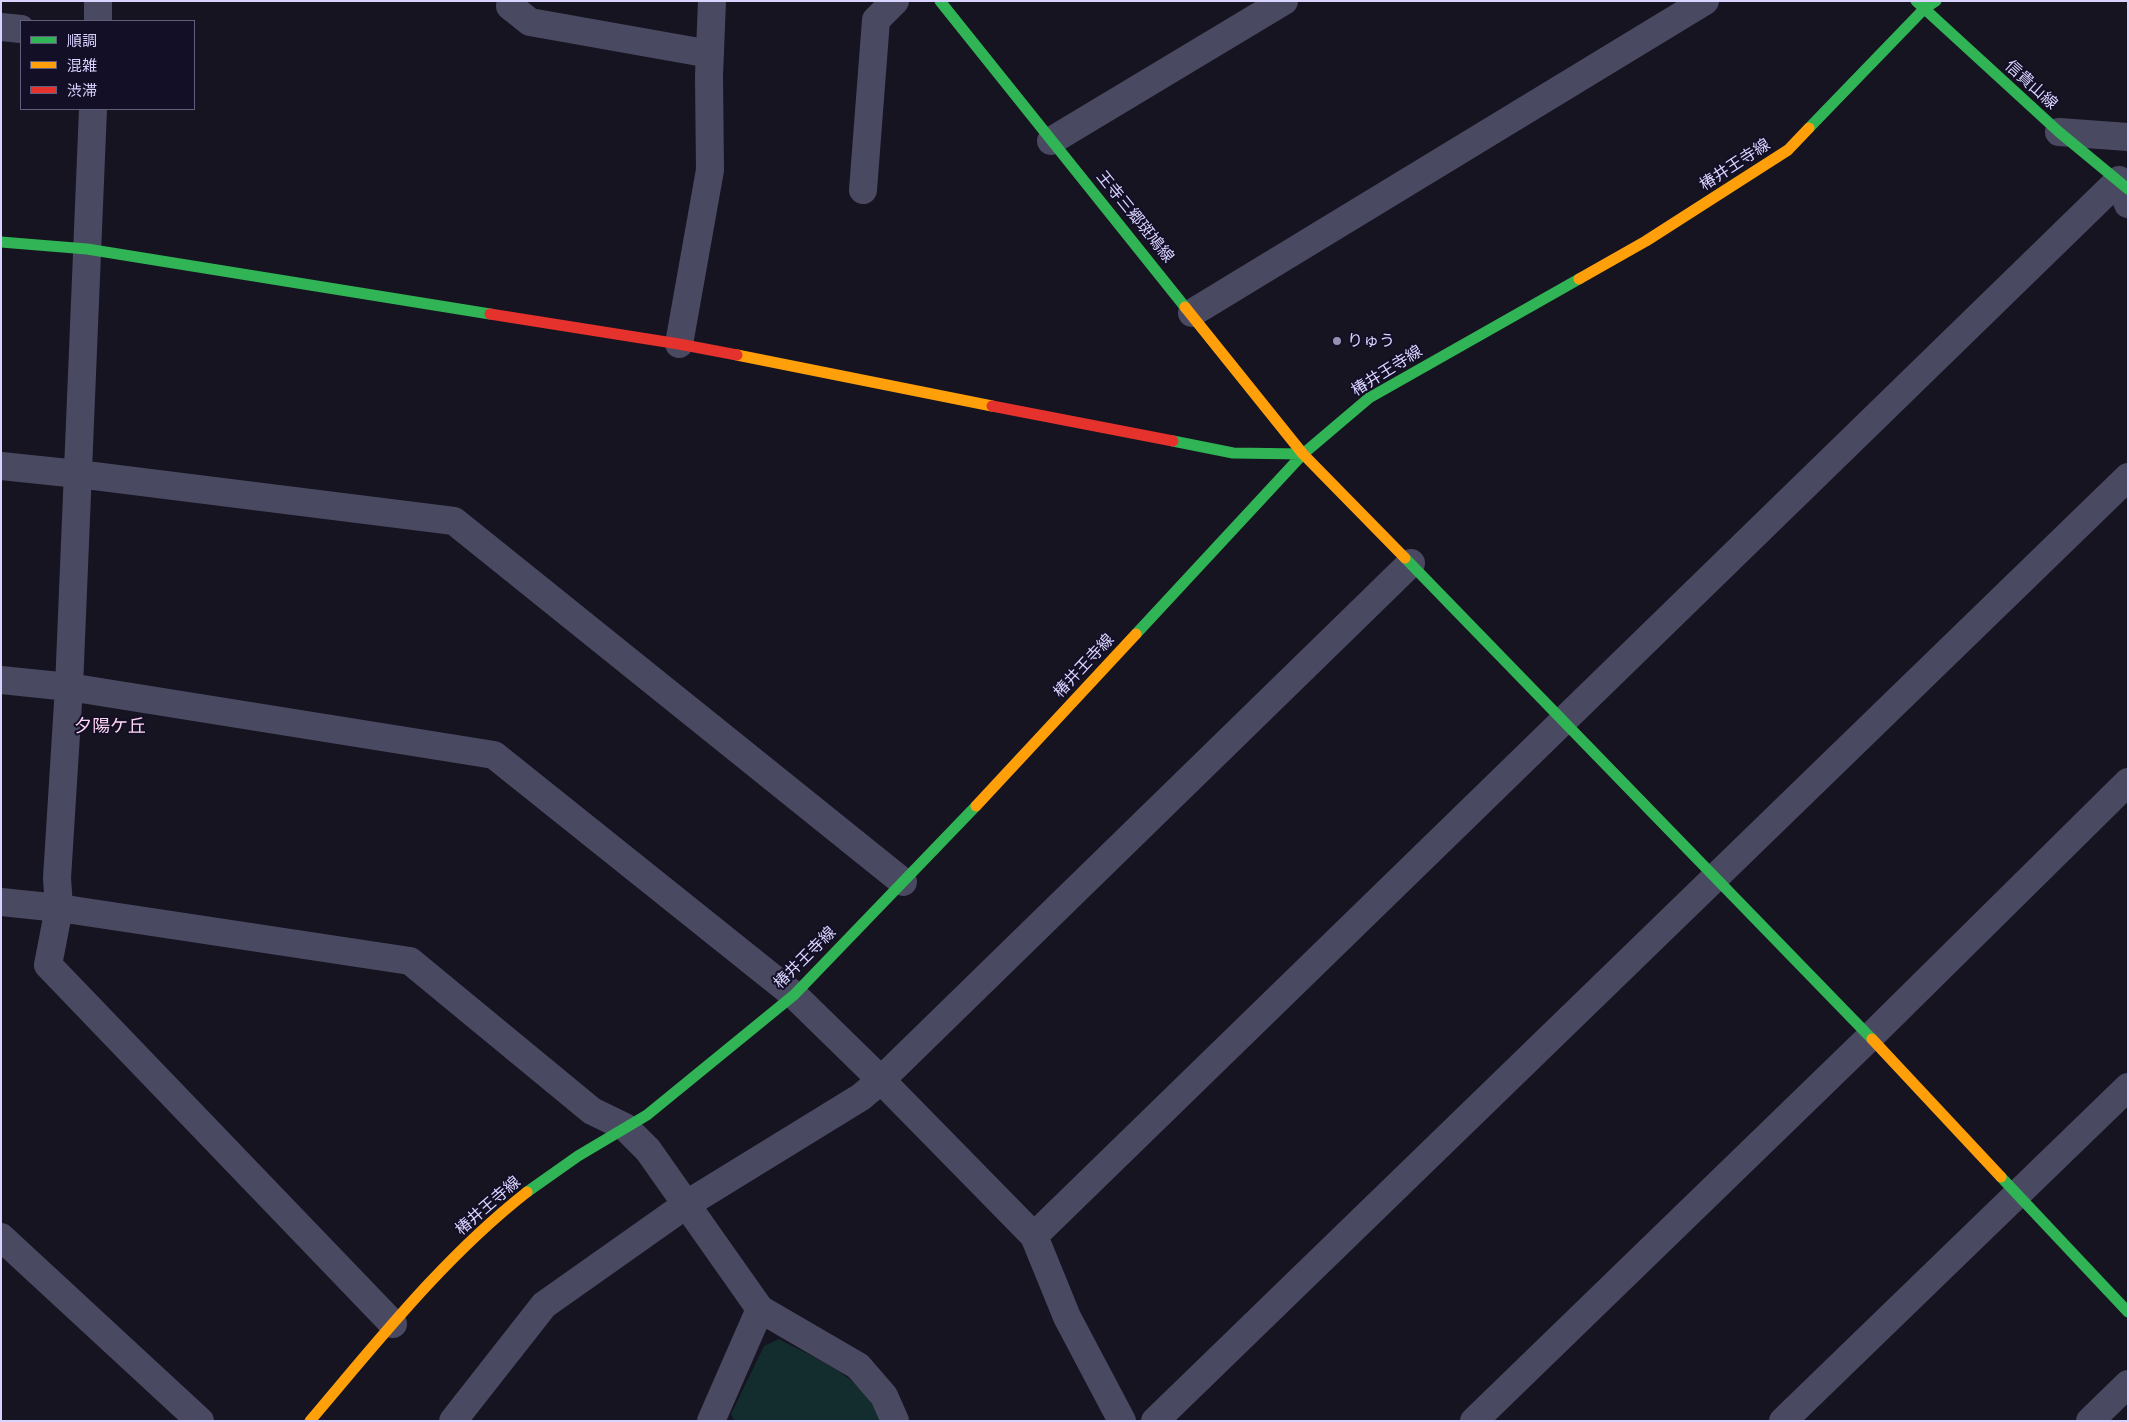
<!DOCTYPE html>
<meta charset="utf-8">
<style>
body{margin:0}
#map{position:relative;width:2129px;height:1422px;overflow:hidden;background:#161421;font-family:"Work Sans","Noto Sans JP",sans-serif}
canvas{display:block}
.frame{position:absolute;inset:0;border:2px solid #d9d4ff;pointer-events:none}
.legend{position:absolute;left:20px;top:20px;width:175px;height:90px;box-sizing:border-box;background:#130f26;border:1px solid #625e7d;margin:0;padding:6px 9px;list-style:none;font-size:15px;color:#d9d4ff}
.legend li{display:flex;align-items:center;gap:10px;height:25px}
.legend b{width:25px;border:1px solid #625e7d}
</style>
<div id="map">
<canvas width="2129" height="1422"></canvas>
<div class="frame"></div>
<ul class="legend">
<li><b style="height:6px;background:#30b455"></b>順調</li>
<li><b style="height:6px;background:#ff9f0a"></b>混雑</li>
<li><b style="height:6px;background:#e5322d"></b>渋滞</li>
</ul>
</div>
<script>
const ctx = document.querySelector('canvas').getContext('2d');
ctx.lineJoin = 'round';
function fillPath(path, color) { ctx.fillStyle = color; ctx.fill(path, 'evenodd'); }
function strokePath(path, color, width, dash) { ctx.strokeStyle = color; ctx.lineWidth = width; ctx.lineCap = dash ? 'butt' : 'round'; ctx.setLineDash(dash || []); ctx.stroke(path); }
function drawText(font, color, halo, rows, align = 'center') {
  ctx.font = font + ' "Work Sans","Noto Sans JP",sans-serif'; ctx.lineWidth = 4; ctx.setLineDash([]); ctx.textBaseline = 'middle'; ctx.strokeStyle = halo; ctx.fillStyle = color; for (const [text, x, y, turn = 0] of rows) {
    ctx.save(); ctx.translate(x, y); ctx.rotate((+turn || 0) * Math.PI / 180); ctx.textAlign = isNaN(turn) ? turn : align; if (halo) ctx.strokeText(text, 0, 0); ctx.fillText(text, 0, 0); ctx.restore();
  }
}
const green = new Path2D(`
 M 779,1339 C 822,1362 860,1374 882,1421 L 734,1420 L 731,1414 L 764,1346 Z`);
const street = new Path2D(`
 M 511,1 L 510,6 L 530,22 L 710,54
 M 98,21 L 98,1
 M 1,27 L 21,29
 M 93,109 L 69,687 L 57,878 L 59,908 L 48,965 L 393,1324
 M 2059,132 L 2128,137
 M 1051,141 L 1284,1
 M 863,190 L 876,20 L 895,1
 M 1192,313 L 1705,1
 M 679,344 L 710,170 L 709,76 L 712,1
 M 1,466 L 78,474 L 454,521 L 903,882
 M 1,680 L 69,687 L 494,755 L 794,995 L 881,1080 L 1034,1236 L 1067,1317 L 1122,1421
 M 1,902 L 59,908 L 410,961 L 592,1111 L 625,1127 L 648,1150 L 760,1309 L 858,1366 L 884,1396 L 895,1421
 M 1034,1236 L 2119,180 L 2128,204
 M 1,1237 L 200,1421
 M 453,1421 L 544,1305 L 687,1204 L 861,1097 L 881,1080 L 1411,563
 M 711,1421 L 760,1309
 M 1155,1421 L 2128,477
 M 1474,1421 L 1870,1037 L 2128,782
 M 1783,1421 L 2128,1087
 M 2090,1421 L 2128,1384`);
const fast = new Path2D(`
 M 940,1 L 1185,307
 M 1916,1 L 2059,132 L 2128,189
 M 1809,128 L 1924,9 L 1936,1
 M 1,242 L 87,249 L 490,314
 M 1173,441 L 1233,453 L 1303,454
 M 1405,558 L 1872,1039
 M 1136,634 L 1303,454 L 1369,398 L 1579,279
 M 2001,1177 L 2128,1312
 M 527,1192 L 578,1156 L 647,1115 L 794,995 L 976,806`);
const slow = new Path2D(`
 M 1579,279 L 1646,241 L 1788,150 L 1809,128
 M 1185,307 L 1303,454 L 1405,558
 M 737,355 L 992,406
 M 976,806 L 1136,634
 M 1872,1039 L 2001,1177
 M 310,1421 C 378,1341 444,1257 527,1192`);
const jam = new Path2D(`
 M 490,314 L 679,344 L 737,355
 M 992,406 L 1173,441`);
const markers = [
 [1337,341,5,"#9591b1"]
];
const streetNames = [
 ["信貴山線",2031,85,42],
 ["椿井王寺線",1735,165,-33],
 ["王寺三郷斑鳩線",1135,217,51],
 ["椿井王寺線",1387,371,-32],
 ["椿井王寺線",1084,666,-47],
 ["椿井王寺線",805,958,-45],
 ["椿井王寺線",488,1206,-41]
];
const poiNames = [
 ["りゅう",1347,341]
];
const neighbourhoodNames = [
 ["夕陽ケ丘",110,727]
];
fillPath(green, '#132c2d');
strokePath(street, '#4a4962', 28);
strokePath(fast, '#30b455', 11);
strokePath(slow, '#ff9f0a', 11);
strokePath(jam, '#e5322d', 11);
for (const [x, y, r, color] of markers) { const dot = new Path2D(); dot.arc(x, y, r, 0, 2 * Math.PI); ctx.fillStyle = color; ctx.fill(dot); strokePath(dot, '#130f26', 2); }
drawText('16px', '#d9d4ff', '#130f26', streetNames);
drawText('16px', '#d9d4ff', '#130f26', poiNames, 'left');
drawText('18px', '#ffd6f0', '#130f26', neighbourhoodNames);
</script>
